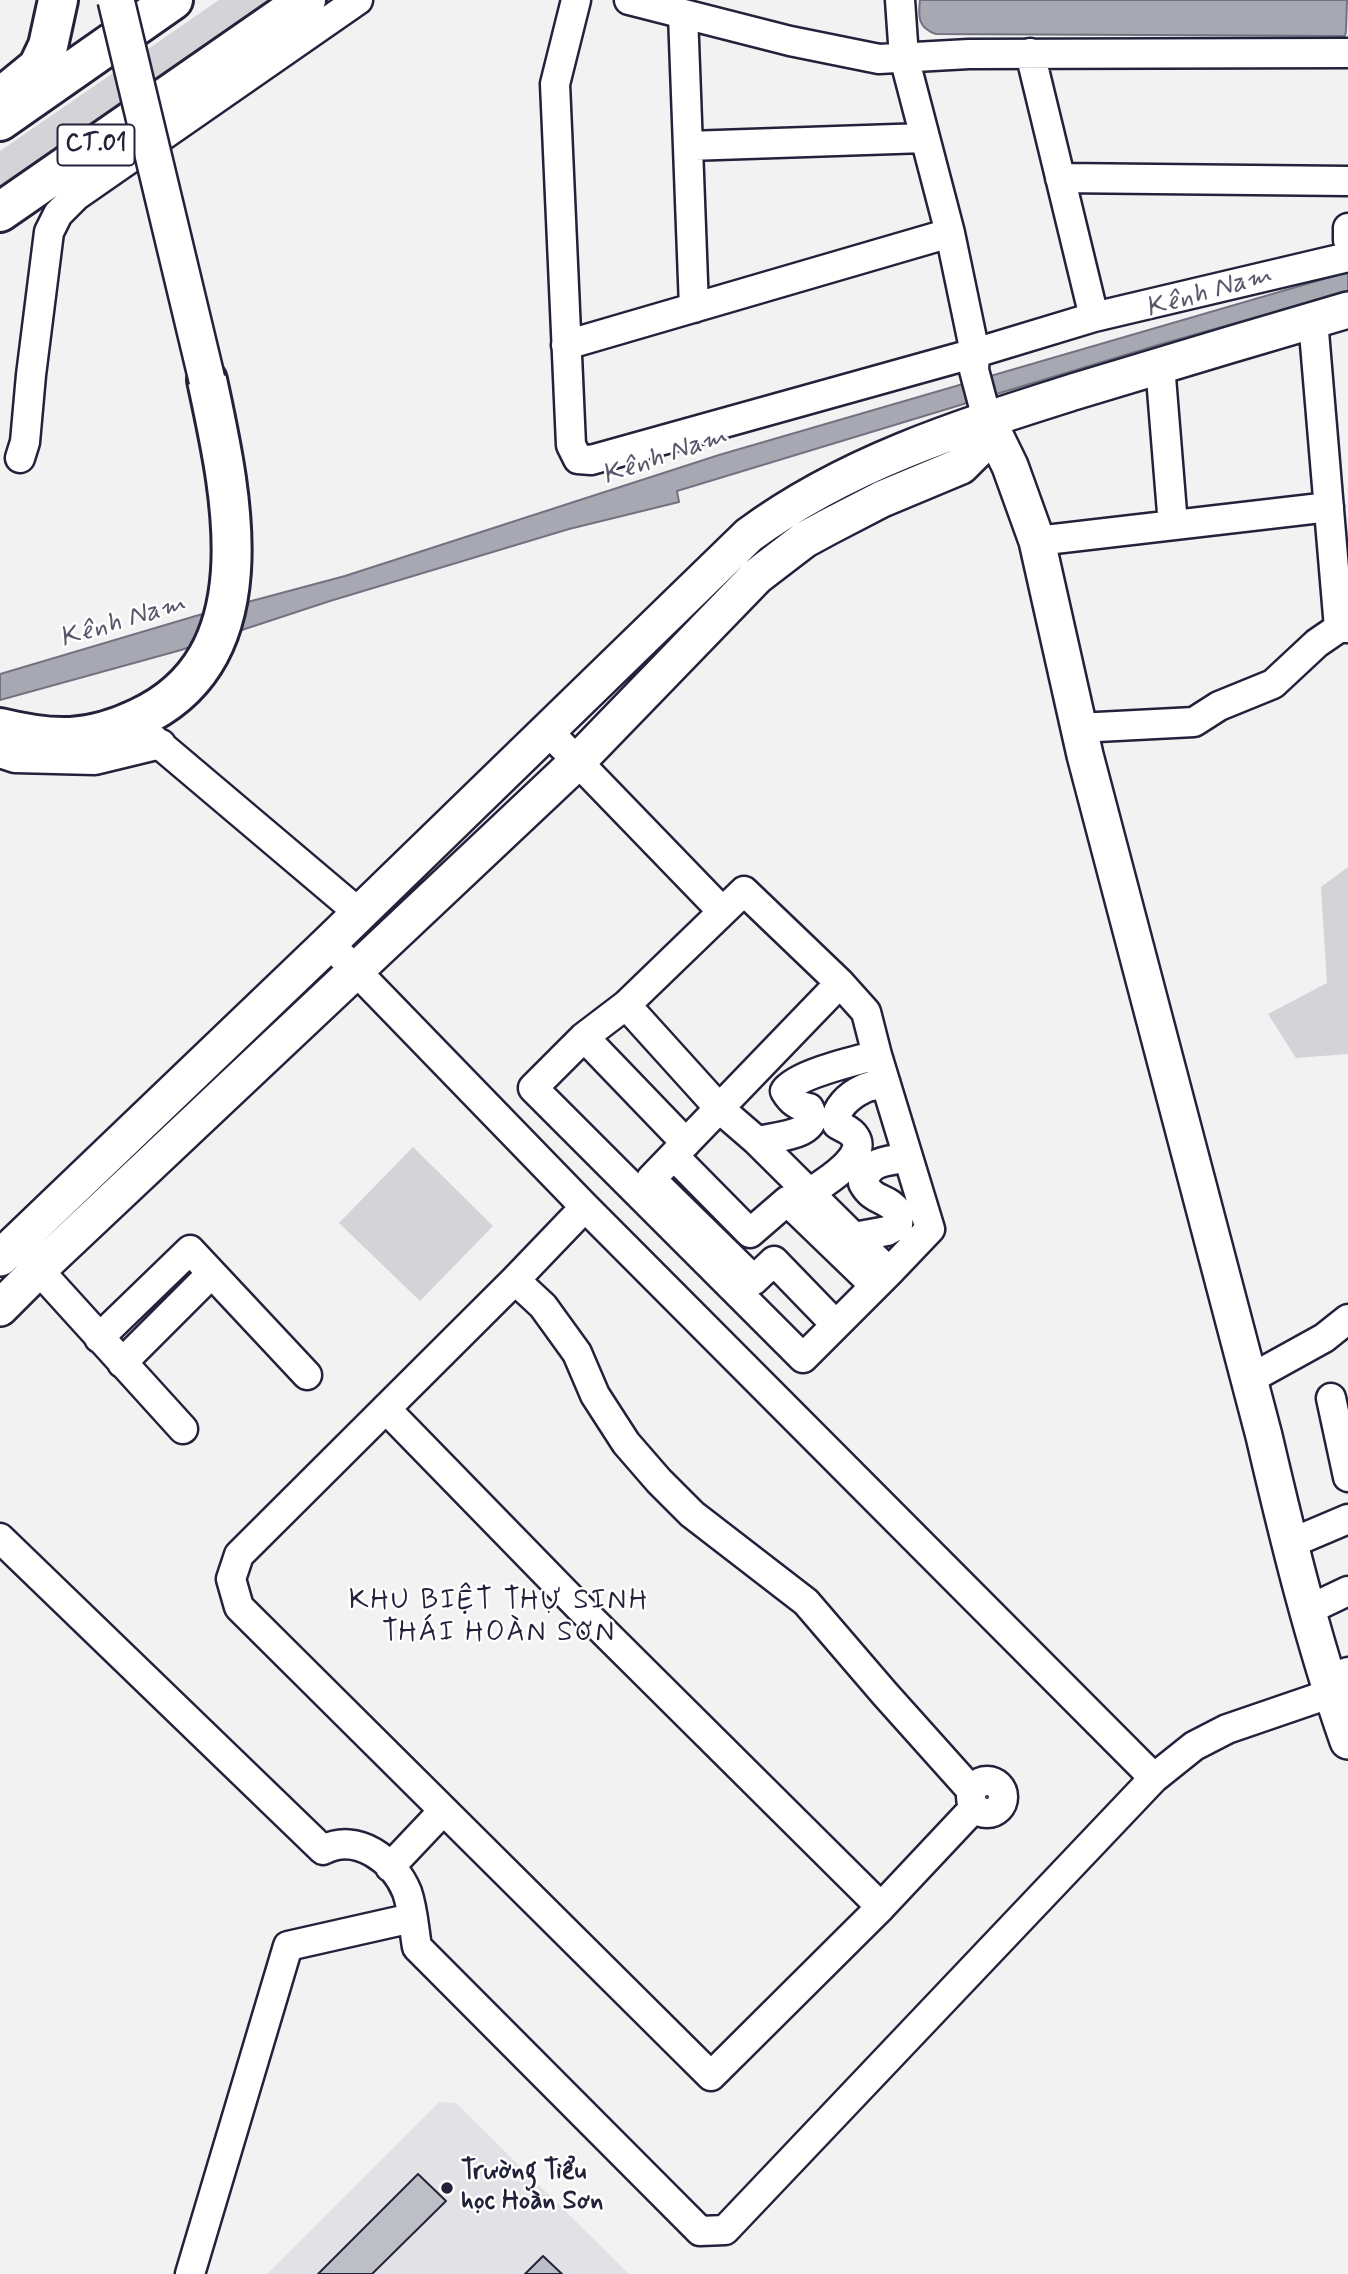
<!DOCTYPE html>
<meta charset="utf-8">
<style>
body{margin:0}
canvas{display:block;background:#f2f2f3}
</style>
<canvas width="1348" height="2274"></canvas>
<script>
const ctx = document.querySelector('canvas').getContext('2d');
ctx.lineJoin = 'round';
function fillPath(path, color) { ctx.fillStyle = color; ctx.fill(path, 'evenodd'); }
function strokePath(path, color, width, dash) { ctx.strokeStyle = color; ctx.lineWidth = width; ctx.lineCap = dash ? 'butt' : 'round'; ctx.setLineDash(dash || []); ctx.stroke(path); }
function drawText(font, color, halo, rows, align = 'center') {
  ctx.font = font + ' Mynerve,sans-serif'; ctx.lineWidth = 5; ctx.setLineDash([]); ctx.textBaseline = 'middle'; ctx.strokeStyle = halo; ctx.fillStyle = color; for (const [text, x, y, turn = 0] of rows) {
    ctx.save(); ctx.translate(x, y); ctx.rotate((+turn || 0) * Math.PI / 180); ctx.textAlign = isNaN(turn) ? turn : align; if (halo) ctx.strokeText(text, 0, 0); ctx.fillText(text, 0, 0); ctx.restore();
  }
}
const built = new Path2D(`
 M 439,2102 L 456,2103 L 629,2274 L 267,2274 Z`);
const green = new Path2D(`
 M 219,0 L 272,0 L 0,190 L 0,151 Z
 M 1348,867 L 1348,1054 L 1296,1058 L 1268,1014 L 1327,983 L 1321,887 Z
 M 413,1147 L 493,1226 L 420,1301 L 339,1223 Z`);
const water = new Path2D(`
 M 920,0 L 1347,0 L 1346,31 L 1345,36 L 936,34 C 918,28 918,17 920,0 Z
 M 1348,272 L 1348,291 L 1158,345 L 677,491 L 679,502 L 569,529 L 330,601 L 181,650 L 0,700 L 0,674 L 199,615 L 345,576 L 719,455 Z`);
const building = new Path2D(`
 M 418,2174 L 446,2201 L 372,2274 L 318,2274 Z
 M 543,2256 L 562,2274 L 525,2274 Z`);
const minor = new Path2D(`
 M 576,0 L 555,84 L 571,445 L 578,459 L 591,460 L 975,353 L 1094,317 L 1348,257
 M 629,0 L 790,41 L 879,59 L 969,54 L 1348,53
 M 900,0 L 904,57 L 950,233 L 975,353 L 974,370 L 987,419
 M 683,14 L 694,308
 M 1030,53 L 1094,317
 M 688,146 L 925,138
 M 1060,178 L 1348,181
 M 1348,228 L 1348,240
 M 1313,320 L 1339,628
 M 566,345 L 950,233
 M 1160,365 L 1173,525
 M 20,458 L 25,442 L 31,375 L 49,232 L 58,214 L 76,196 L 358,0
 M 1037,541 L 1329,507
 M 132,721 L 359,913
 M 1078,728 L 1194,722 L 1219,706 L 1273,684 L 1317,643 L 1339,628 L 1348,628
 M 547,730 L 722,911
 M 0,753 L 15,758 L 95,760 L 161,744
 M 744,891 L 840,983 L 866,1012 L 877,1055 L 930,1229 L 889,1272 L 803,1358 L 533,1088 L 584,1037 L 626,1005 Z
 M 626,1005 L 720,1109 L 757,1141 L 889,1272
 M 584,1037 L 686,1143
 M 757,1141 C 774,1137 824,1135 809,1108 C 797,1106 791,1101 785,1091 C 797,1074 855,1061 877,1055
 M 674,1156 L 750,1233 L 787,1201 L 875,1286
 M 809,1193 C 823,1184 868,1157 855,1137 C 851,1130 843,1128 837,1124 C 833,1109 850,1095 863,1089 C 870,1085 879,1085 886,1084
 M 854,1237 L 887,1231 L 898,1225 L 899,1213 C 887,1196 874,1203 863,1183 C 869,1159 887,1162 908,1157
 M 26,1256 L 183,1429
 M 515,1280 L 585,1207
 M 836,1325 L 774,1261 L 754,1280 L 651,1179 L 840,983
 M 99,1338 L 190,1250 L 307,1375
 M 122,1363 L 211,1274
 M 1248,1380 L 1324,1338 L 1348,1319
 M 1331,1398 L 1348,1477
 M 386,1409 L 580,1608 L 881,1907
 M 0,1538 L 323,1850 C 357,1832 394,1860 407,1892 C 413,1909 414,1929 417,1947 L 700,2231 L 725,2230 L 1154,1778 L 585,1207 L 329,943
 M 1289,1544 L 1348,1519
 M 1308,1610 L 1348,1591
 M 1328,1679 L 1348,1672
 M 1154,1778 L 1194,1746 L 1227,1729 L 1332,1693
 M971 1797a16 16 0 1 1 32 0a16 16 0 1 1-32 0Z
 M 971,1790 L 885,1694 L 806,1602 L 692,1514 L 659,1481 L 626,1443 L 595,1395 L 577,1353 L 543,1306 L 515,1280 L 239,1555 L 231,1579 L 239,1607 L 711,2076 L 881,1907 L 974,1808
 M 390,1867 L 443,1811
 M 190,2274 L 288,1946 L 412,1918`);
const major = new Path2D(`
 M 987,419 L 1010,466 L 1037,541 L 1085,755 L 1264,1436 C 1288,1539 1313,1641 1348,1741
 M 0,1258 L 329,943 L 749,535 C 847,463 959,428 1073,392 C 1165,364 1256,337 1348,310
 M 0,1308 L 38,1270 L 577,762 L 757,576 L 804,540 L 828,527 L 882,499 L 961,466 L 977,450 L 987,419`);
const highway = new Path2D(`
 M 5,94 L 38,67 L 48,46 L 58,0
 M 0,121 L 173,0
 M 0,212 L 306,0
 M 0,728 C 53,741 89,742 139,718 C 270,657 231,492 207,380`);
const majorBridge = new Path2D(`
 M 116,0 L 207,380`);
const markers = [
 [447,2188,7,"#22223b"]
];
const shields = [
 [96,145,77]
];
const shieldNames = [
 ["CT.01",96,145]
];
const poiNames = [
 ["Trường Tiểu",461,2173],
 ["học Hoàn Sơn",461,2203]
];
const waterNames = [
 ["Kênh Nam",1209,293,-16],
 ["Kênh Nam",665,457,-19],
 ["Kênh Nam",123,622,-17]
];
const neighbourhoodNames = [
 ["KHU BIỆT THỰ SINH",499,1602],
 ["THÁI HOÀN SƠN",499,1634]
];
fillPath(built, '#e2e2e6');
fillPath(green, '#d3d3d8');
fillPath(water, '#a8a8b2');
strokePath(water, '#727282', 2);
fillPath(building, '#bebec6');
strokePath(building, '#22223b', 2);
strokePath(minor, '#22223b', 33);
strokePath(major, '#22223b', 40);
strokePath(highway, '#22223b', 44);
strokePath(minor, '#fff', 28);
strokePath(major, '#fff', 35);
strokePath(highway, '#fff', 38);
strokePath(majorBridge, '#22223b', 40, []);
strokePath(majorBridge, '#fff', 35);
for (const [x, y, r, color] of markers) { const dot = new Path2D(); dot.arc(x, y, r, 0, 2 * Math.PI); ctx.fillStyle = color; ctx.fill(dot); strokePath(dot, '#fff', 2.5); }
for (const [x, y, w] of shields) { const box = new Path2D(); box.roundRect(x - w / 2, y - 20.5, w, 41, 5); ctx.fillStyle = '#fff'; ctx.fill(box); strokePath(box, '#22223b', 2); }
drawText('bold 24px', '#22223b', null, shieldNames);
drawText('bold 26px', '#22223b', '#fff', poiNames, 'left');
drawText('italic 28px', '#58586b', '#fff', waterNames);
ctx.letterSpacing = '2px';
drawText('28px', '#22223b', '#fff', neighbourhoodNames);
ctx.letterSpacing = '0px';
</script>
